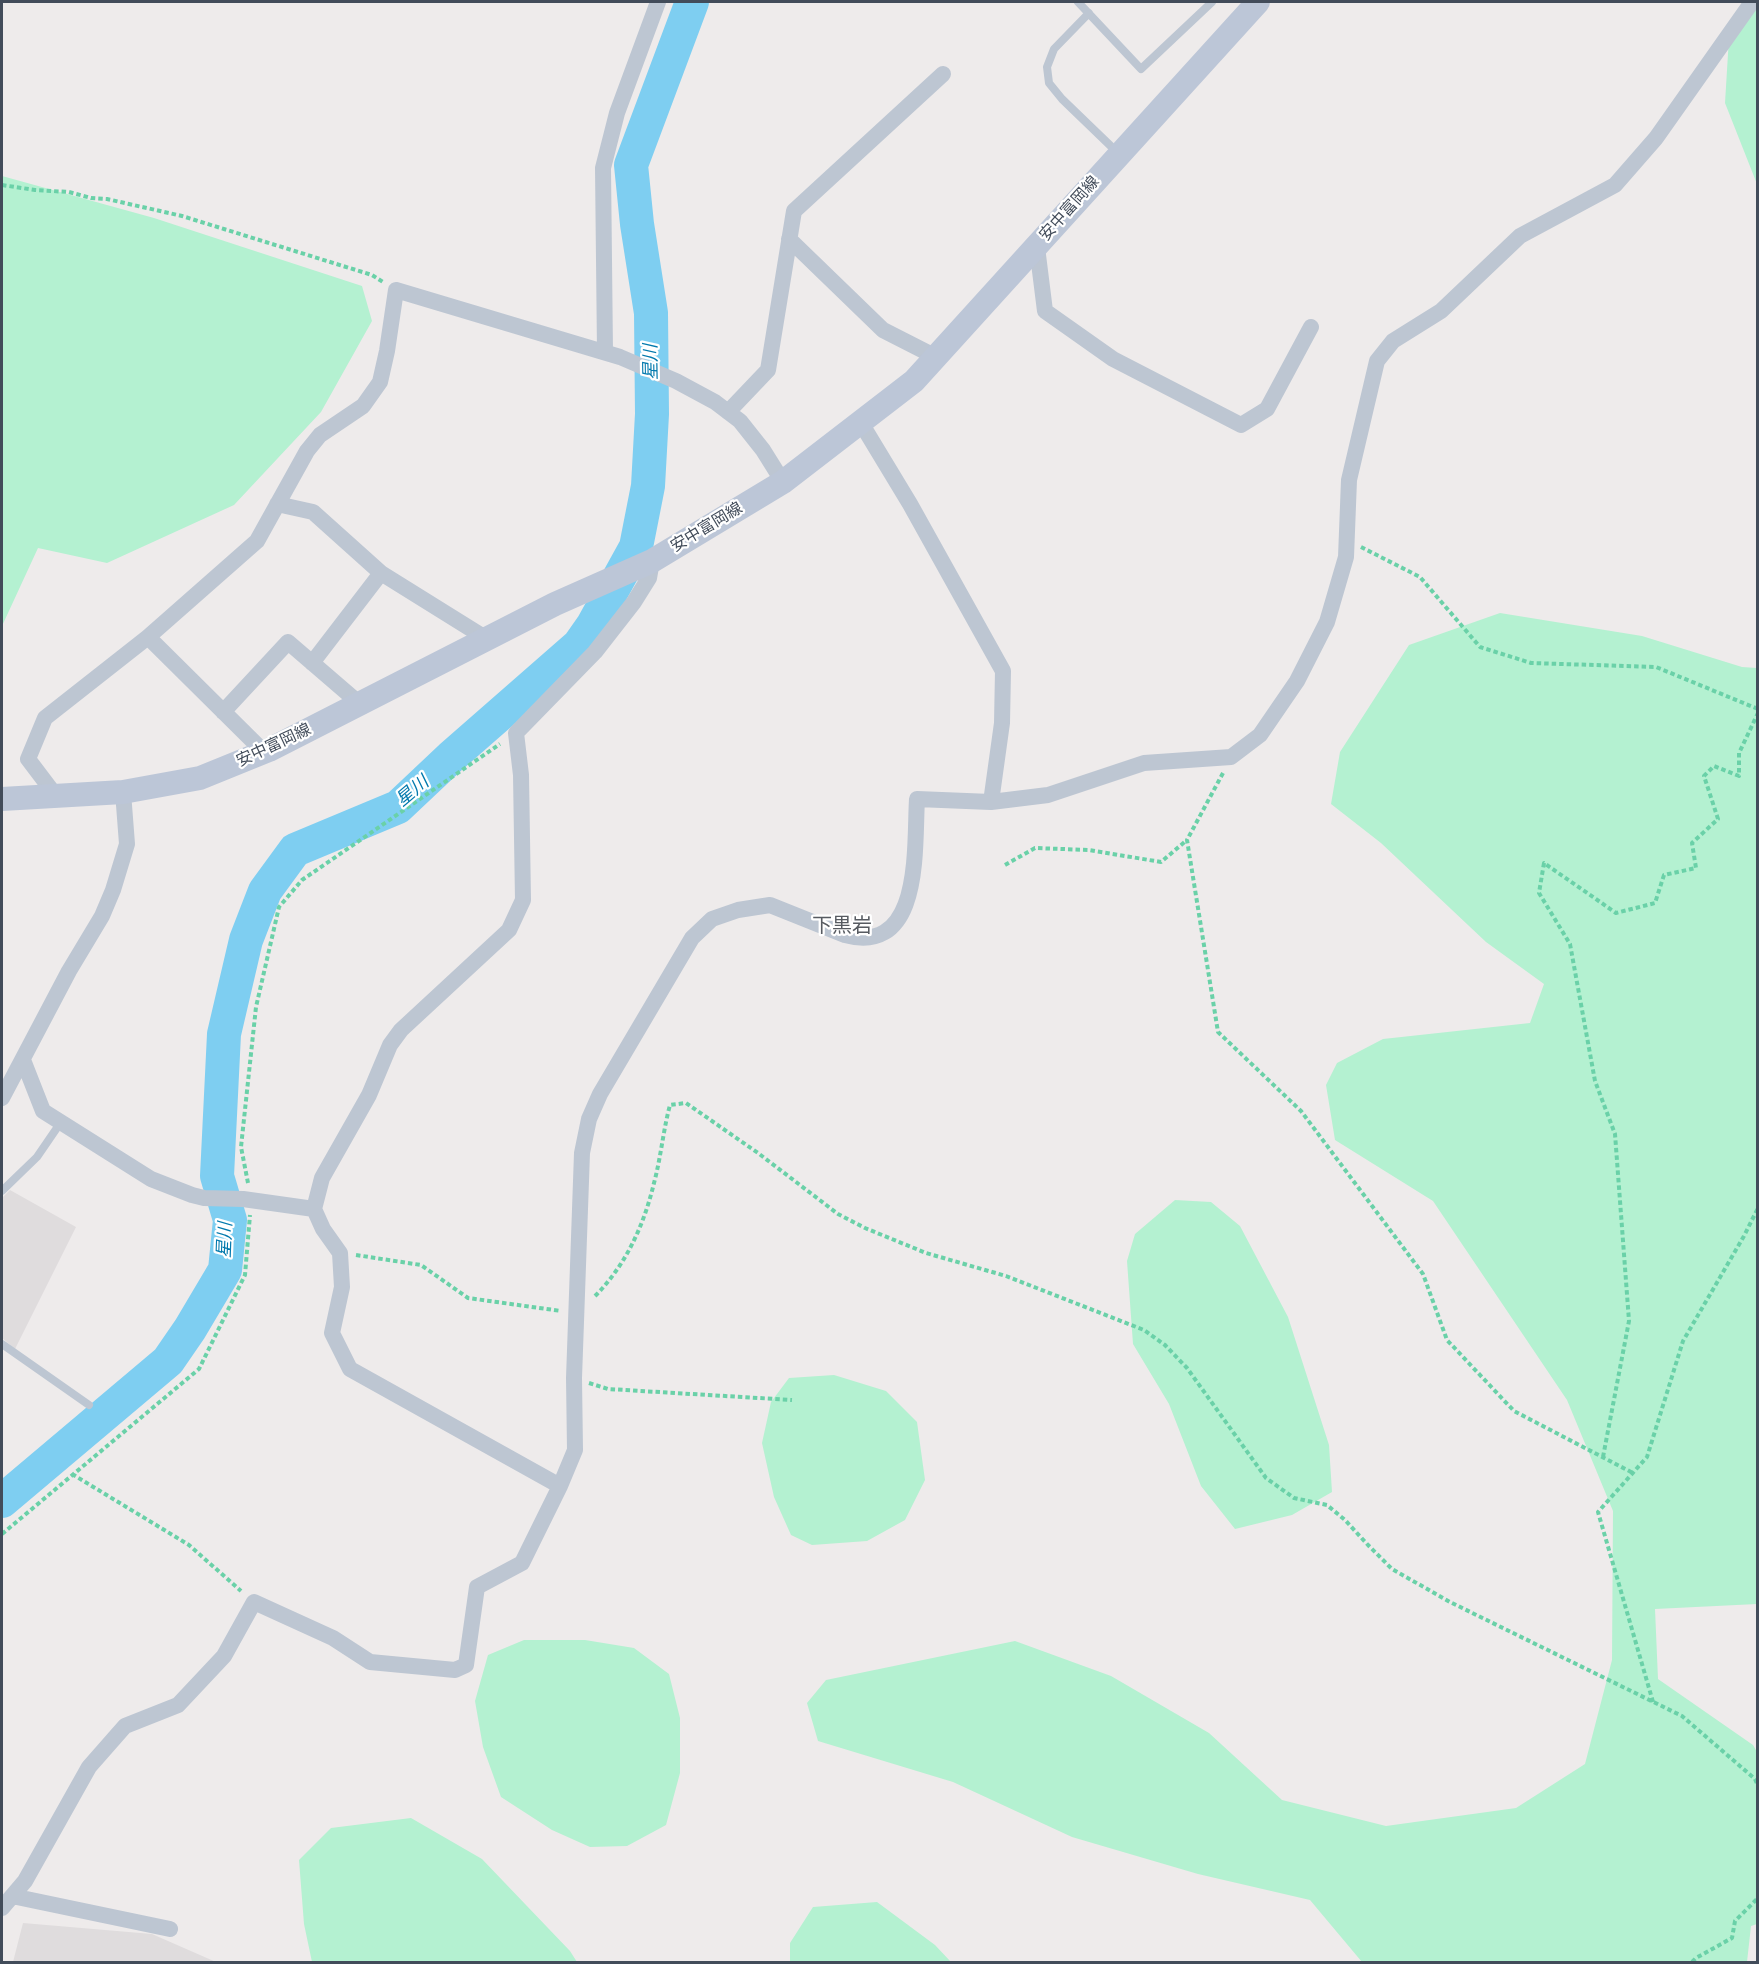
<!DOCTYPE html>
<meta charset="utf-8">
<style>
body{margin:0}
#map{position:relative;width:1759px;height:1964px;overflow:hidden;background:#eeebeb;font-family:Roboto,sans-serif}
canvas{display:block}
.frame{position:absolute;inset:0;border:3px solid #424c5a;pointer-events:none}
</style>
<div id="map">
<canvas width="1759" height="1964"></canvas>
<div class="frame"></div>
</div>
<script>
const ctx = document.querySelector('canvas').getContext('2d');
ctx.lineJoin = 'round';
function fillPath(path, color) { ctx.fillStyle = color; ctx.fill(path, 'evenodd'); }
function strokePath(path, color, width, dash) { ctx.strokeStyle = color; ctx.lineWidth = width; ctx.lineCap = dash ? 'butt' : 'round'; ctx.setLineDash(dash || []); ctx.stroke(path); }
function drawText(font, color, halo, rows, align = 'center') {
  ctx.font = font + ' Roboto,"Noto Sans JP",sans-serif'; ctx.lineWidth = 4.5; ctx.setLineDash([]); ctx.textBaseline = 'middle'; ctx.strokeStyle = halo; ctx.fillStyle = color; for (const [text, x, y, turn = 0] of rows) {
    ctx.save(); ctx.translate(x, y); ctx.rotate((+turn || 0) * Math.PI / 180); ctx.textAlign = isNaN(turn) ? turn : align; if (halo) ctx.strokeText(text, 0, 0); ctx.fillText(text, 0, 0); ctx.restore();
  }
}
const education = new Path2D(`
 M 10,1190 L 76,1227 L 15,1349 L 2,1338 L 2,1198 Z
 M 23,1923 L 152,1934 L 216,1962 L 13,1962 Z`);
const green = new Path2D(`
 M 1757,2 L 1757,184 L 1725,103 L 1730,21 Z
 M 2,176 L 154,218 L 362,286 L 372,321 L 321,412 L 234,505 L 107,563 L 38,548 L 2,626 Z
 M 1500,613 L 1642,636 L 1742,667 L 1757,668 L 1757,1604 L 1655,1609 L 1658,1679 L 1753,1745 L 1757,1752 L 1757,1924 L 1751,1926 L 1747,1962 L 1362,1962 L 1310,1900 L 1198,1874 L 1072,1837 L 953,1782 L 818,1741 L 807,1703 L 826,1680 L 1015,1641 L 1111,1676 L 1209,1733 L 1282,1800 L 1386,1826 L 1516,1808 L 1585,1764 L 1612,1660 L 1613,1511 L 1567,1400 L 1433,1201 L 1335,1140 L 1326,1085 L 1337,1063 L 1383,1039 L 1530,1023 L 1544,984 L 1486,942 L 1381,843 L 1331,804 L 1340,752 L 1409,645 Z
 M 1175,1200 L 1211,1202 L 1240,1226 L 1288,1317 L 1329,1445 L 1332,1492 L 1292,1515 L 1235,1529 L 1201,1486 L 1169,1404 L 1133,1344 L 1127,1261 L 1135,1234 Z
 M 834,1375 L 886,1391 L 917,1422 L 925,1480 L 905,1520 L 867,1541 L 812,1545 L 791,1535 L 774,1497 L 762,1443 L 771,1402 L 789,1378 Z
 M 524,1640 L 585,1640 L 634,1648 L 669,1674 L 680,1718 L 680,1773 L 666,1825 L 627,1846 L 590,1847 L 552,1830 L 501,1797 L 483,1747 L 475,1701 L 488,1655 Z
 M 411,1818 L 482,1859 L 570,1951 L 577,1962 L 312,1962 L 304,1924 L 299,1860 L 331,1828 Z
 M 877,1902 L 935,1945 L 951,1962 L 790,1962 L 790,1943 L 813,1907 Z`);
const river = new Path2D(`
 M 2,1501 L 168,1361 L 190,1329 L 225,1270 L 230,1220 L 217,1176 L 224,1034 L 246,940 L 265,891 L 295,850 L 398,807 L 451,757 L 579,645 L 593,625 L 636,547 L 648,486 L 652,414 L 651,313 L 637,224 L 631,165 L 692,2`);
const path = new Path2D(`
 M 2,185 L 35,190 L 69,192 L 91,198 L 107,199 L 182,216 L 372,275 L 383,282
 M 1361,547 L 1420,577 L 1480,647 L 1531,663 L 1656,667 L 1758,709
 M 1223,773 L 1187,840 L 1218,1032 L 1301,1111 L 1423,1274 L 1447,1340 L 1514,1411 L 1633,1473
 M 1005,865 L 1035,848 L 1089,850 L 1161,862 L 1187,840
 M 248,1183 L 241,1147 L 256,1007 L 279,907 L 302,880 L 500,744
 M 356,1255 L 421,1265 L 468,1298 L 561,1311
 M 595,1296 C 626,1265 644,1225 654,1183 C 661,1157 663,1131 670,1105 L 686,1103 L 758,1153 L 838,1214 L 865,1228 L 926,1253 L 1006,1276 L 1144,1330 L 1165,1345 L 1187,1368 L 1266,1478 L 1294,1498 L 1327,1505 L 1345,1520 L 1368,1545 L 1392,1569 L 1450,1602 L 1682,1716 L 1755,1779 L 1758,1786
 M 589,1383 L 608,1389 L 792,1400
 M 1603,1457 L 1629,1321 L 1615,1134 L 1595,1081 L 1570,944 L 1539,893 L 1544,863 L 1616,913 L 1655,903 L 1664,875 L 1696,868 L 1692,843 L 1718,819 L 1704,776 L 1714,766 L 1739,776 L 1739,753 L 1758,713
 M 72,1474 L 189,1545 L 241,1591
 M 2,1534 L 199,1369 L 245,1275 L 250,1215
 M 1653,1702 L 1598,1512 L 1647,1457 L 1683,1341 L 1744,1236 L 1758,1208
 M 1692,1962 L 1696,1958 L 1732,1938 L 1735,1921 L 1758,1898`);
const lane = new Path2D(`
 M 1078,2 L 1141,69 L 1212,2
 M 1089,13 L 1054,49 L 1047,67 L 1049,83 L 1062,99 L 1119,154
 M 2,1191 L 37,1157 L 61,1122
 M 2,1344 L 89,1405`);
const street = new Path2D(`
 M 789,239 L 883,330 L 936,357
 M 1037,247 L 1045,311 L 1113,359 L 1241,425 L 1267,409 L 1311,327
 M 605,352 L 603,168 L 617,113 L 658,2
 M 728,412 L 768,370 L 794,211 L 943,74
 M 861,423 L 910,504 L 1003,671 L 1002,723 L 991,802
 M 277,504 L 313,512 L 381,573 L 487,639
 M 148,637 L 264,752
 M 312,663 L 381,573
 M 223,712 L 288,642 L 360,704
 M 56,796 L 28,759 L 45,718 L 148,637 L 257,541 L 307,451 L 320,435 L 363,406 L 380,382 L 387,351 L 396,290 L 620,357 L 676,381 L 715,402 L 740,421 L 763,450 L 783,482
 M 23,1060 L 43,1111 L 151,1179 L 192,1195 L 204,1198 L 243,1199 L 314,1209
 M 2,1098 L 69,971 L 102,916 L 113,890 L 127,844 L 123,792
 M 560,1486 L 350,1369 L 332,1333 L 342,1287 L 340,1253 L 323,1229 L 314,1209 L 322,1178 L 369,1095 L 390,1045 L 401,1030 L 509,930 L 523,900 L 521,775 L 516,733 L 595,652 L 634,602 L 649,578 L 652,561
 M 12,1896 L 170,1929
 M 2,1908 L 25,1881 L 89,1767 L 125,1726 L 178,1705 L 224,1656 L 254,1602 L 333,1638 L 370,1662 L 455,1670 L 466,1665 L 477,1587 L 522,1563 L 560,1486 L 575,1450 L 574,1378 L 582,1153 L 589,1119 L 600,1094 L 692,938 L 712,919 L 738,910 L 770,905 L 845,935 C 923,956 914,847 917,799 L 991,802 L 1048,795 L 1144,763 L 1231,757 L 1260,735 L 1297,681 L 1327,622 L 1346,557 L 1349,480 L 1377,361 L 1393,341 L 1441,311 L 1520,236 L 1615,185 L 1656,138 L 1752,2`);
const secondary = new Path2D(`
 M 2,799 L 123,792 L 200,778 L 269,750 L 555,604 L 652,561 L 783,482 L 914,381 L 1258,2`);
const streetNames = [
 ["安中富岡線",1070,209,-48],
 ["安中富岡線",707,528,-31],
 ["安中富岡線",274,746,-25]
];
const waterNames = [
 ["星川",652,362,-91],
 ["星川",413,792,-40],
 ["星川",226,1240,-88]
];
const quarterNames = [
 ["下黒岩",842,927]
];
fillPath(education, '#dfdcdd');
fillPath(green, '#b4f1d1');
strokePath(river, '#7ecef1', 34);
strokePath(path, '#6ad1a8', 4, [4.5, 3]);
strokePath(lane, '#bdc6d2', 8);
strokePath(street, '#bdc6d2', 16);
strokePath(secondary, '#bcc6d7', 24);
drawText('16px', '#424c5a', '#fff', streetNames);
drawText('italic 18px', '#0279ad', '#fff', waterNames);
drawText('20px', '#575b61', '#fff', quarterNames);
</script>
